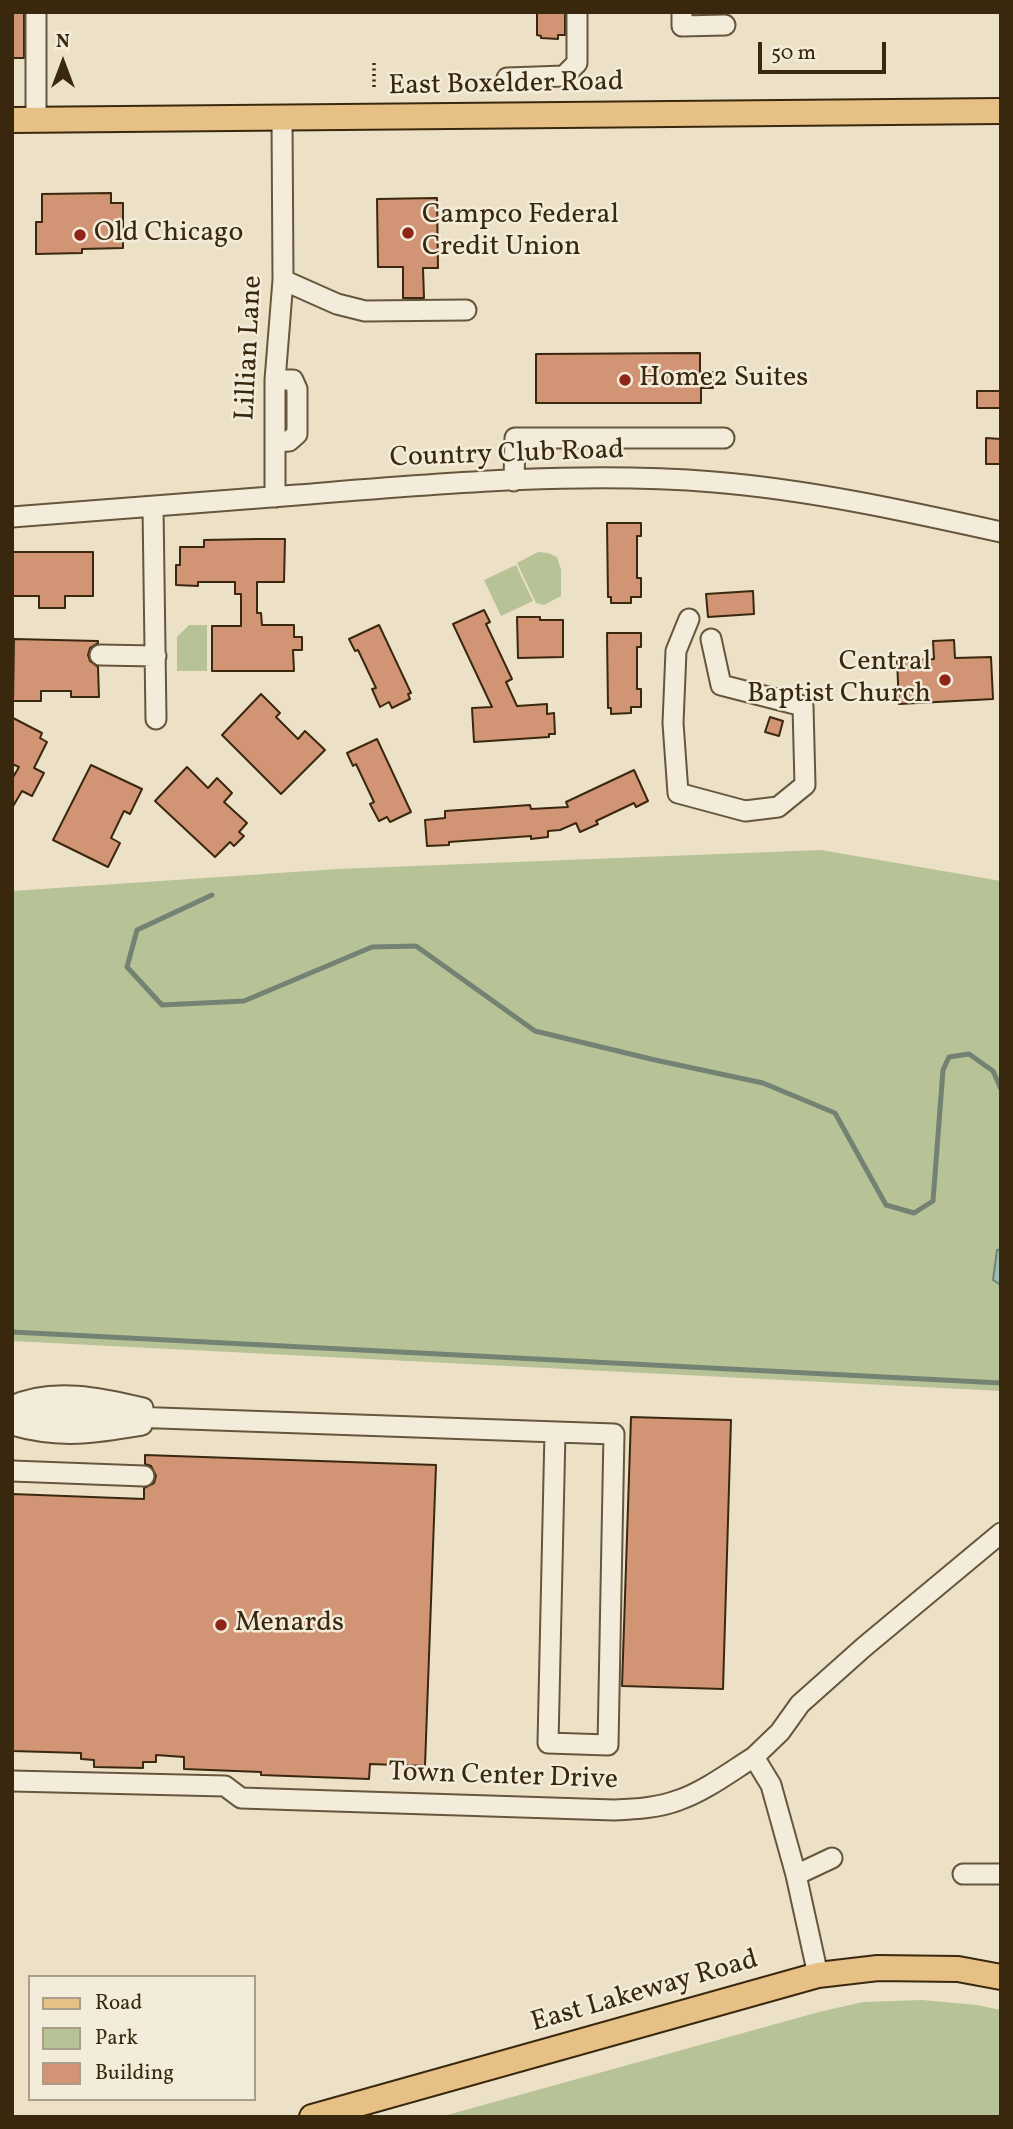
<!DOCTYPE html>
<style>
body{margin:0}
#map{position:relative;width:1013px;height:2129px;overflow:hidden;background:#ece1c7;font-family:Vollkorn,serif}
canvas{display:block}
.frame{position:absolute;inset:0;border:14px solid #3a280e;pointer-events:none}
.legend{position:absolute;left:28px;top:1975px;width:228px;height:126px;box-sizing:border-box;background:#f3ecdb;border:2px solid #a99e89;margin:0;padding:9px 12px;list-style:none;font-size:21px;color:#3a280e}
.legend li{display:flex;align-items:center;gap:14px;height:35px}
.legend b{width:35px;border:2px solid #a99e89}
.north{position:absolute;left:28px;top:28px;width:70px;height:70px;-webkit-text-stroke:5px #f3ecdb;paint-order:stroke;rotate:0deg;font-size:19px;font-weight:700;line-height:28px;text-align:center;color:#3a280e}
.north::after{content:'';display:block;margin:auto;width:24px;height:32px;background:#3a280e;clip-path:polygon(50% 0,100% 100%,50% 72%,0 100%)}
.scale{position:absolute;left:758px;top:42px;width:128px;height:32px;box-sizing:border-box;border:4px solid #3a280e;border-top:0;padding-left:9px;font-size:21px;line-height:24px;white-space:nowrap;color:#3a280e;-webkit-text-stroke:5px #f3ecdb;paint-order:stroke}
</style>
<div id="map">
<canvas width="1013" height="2129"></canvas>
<div class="frame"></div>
<ul class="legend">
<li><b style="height:9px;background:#e6c084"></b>Road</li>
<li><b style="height:19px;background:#b7c396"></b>Park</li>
<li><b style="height:19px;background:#d19474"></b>Building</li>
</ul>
<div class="north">N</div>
<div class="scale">50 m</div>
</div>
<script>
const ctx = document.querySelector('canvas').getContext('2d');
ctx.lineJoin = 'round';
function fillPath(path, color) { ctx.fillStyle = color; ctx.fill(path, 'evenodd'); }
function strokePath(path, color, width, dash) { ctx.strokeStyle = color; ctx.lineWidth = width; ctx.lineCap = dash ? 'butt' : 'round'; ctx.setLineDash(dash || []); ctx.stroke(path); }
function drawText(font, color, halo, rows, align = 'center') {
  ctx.font = font + ' Vollkorn,serif'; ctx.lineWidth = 5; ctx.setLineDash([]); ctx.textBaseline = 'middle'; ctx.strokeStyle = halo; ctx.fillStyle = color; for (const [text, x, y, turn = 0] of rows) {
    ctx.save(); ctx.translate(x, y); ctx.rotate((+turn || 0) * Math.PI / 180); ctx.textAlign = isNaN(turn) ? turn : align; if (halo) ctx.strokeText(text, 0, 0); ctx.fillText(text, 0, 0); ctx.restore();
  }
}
const green = new Path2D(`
 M 538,552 L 548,553 L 557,557 L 561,570 L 561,596 L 544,605 L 536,603 L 517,563 Z
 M 516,565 L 533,601 L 501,616 L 484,580 Z
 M 189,625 L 207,625 L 207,671 L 177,671 L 177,637 Z
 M 821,850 L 1001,881 L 1001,1391 L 12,1341 L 12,891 L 338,869 Z
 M 922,2000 L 977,2005 L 1001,2010 L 1001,2117 L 440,2117 L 819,2012 L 863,2002 Z`);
const water = new Path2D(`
 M 1001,1249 L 1001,1285 L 993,1280 L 997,1250 Z`);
const stream = new Path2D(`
 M 212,895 L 137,930 L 127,967 L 162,1005 L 244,1001 L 372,947 L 416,946 L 535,1031 L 655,1060 L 763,1083 L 835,1113 L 886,1205 L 914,1213 L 933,1201 L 943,1070 L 949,1057 L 969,1054 L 993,1071 L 1001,1089
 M 12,1332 L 1001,1383`);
const building = new Path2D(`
 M 12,12 L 24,12 L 24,58 L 12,58 Z
 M 537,12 L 565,12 L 565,35 L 558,35 L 558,39 L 541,38 L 541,36 L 537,35 Z
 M 111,193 L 111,203 L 123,203 L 123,248 L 82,249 L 82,253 L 36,254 L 36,222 L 42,222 L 42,194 Z
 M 437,198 L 438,268 L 423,268 L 424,298 L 403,298 L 403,267 L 378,267 L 377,199 Z
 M 700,353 L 700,372 L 713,372 L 713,388 L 701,388 L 701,403 L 536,403 L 536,354 Z
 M 977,391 L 1001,391 L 1001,408 L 977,408 Z
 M 986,438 L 1001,439 L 1001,464 L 986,464 Z
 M 607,523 L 641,523 L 641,536 L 637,536 L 637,578 L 641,578 L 641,597 L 631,597 L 631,603 L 611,603 L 611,597 L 608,597 Z
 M 257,539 L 285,539 L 284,582 L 257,582 L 257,613 L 261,613 L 262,625 L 294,625 L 294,637 L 302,637 L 302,650 L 293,650 L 294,671 L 212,671 L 212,626 L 241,626 L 241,594 L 235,594 L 235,582 L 198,582 L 198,586 L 176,585 L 176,565 L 180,565 L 180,547 L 204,547 L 204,540 Z
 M 12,552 L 93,552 L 93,596 L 65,596 L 65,608 L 39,608 L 39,596 L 12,596 Z
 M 753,591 L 754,614 L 708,617 L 706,594 Z
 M 484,610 L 490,622 L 486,624 L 512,679 L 506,682 L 517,706 L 547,704 L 547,714 L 554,713 L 555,734 L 549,734 L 549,737 L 474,742 L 472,708 L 492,707 L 453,624 Z
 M 517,617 L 540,617 L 540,620 L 563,620 L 563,657 L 518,658 Z
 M 379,625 L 411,693 L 408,694 L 410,699 L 392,708 L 389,702 L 380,707 L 372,689 L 376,688 L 358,650 L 355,651 L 349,639 Z
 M 607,633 L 641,633 L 641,647 L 637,647 L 637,689 L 641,689 L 641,707 L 631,707 L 631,713 L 611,714 L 611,708 L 608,708 Z
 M 14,639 L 98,641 L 98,643 L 90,648 L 88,655 L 90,661 L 98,667 L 99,697 L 71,697 L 71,691 L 41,691 L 41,701 L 13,701 Z
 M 954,640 L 955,658 L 991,657 L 993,699 L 899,704 L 897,661 L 934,659 L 933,641 Z
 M 261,694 L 280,713 L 276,717 L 298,739 L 305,731 L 325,750 L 281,794 L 222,735 Z
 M 770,717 L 783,721 L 779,736 L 765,732 Z
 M 13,718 L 42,733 L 40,738 L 47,742 L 34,768 L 44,773 L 32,796 L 22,791 L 12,808 L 12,779 L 19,767 L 12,764 Z
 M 377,739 L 411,812 L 390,822 L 387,817 L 379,821 L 370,804 L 374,802 L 356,764 L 353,766 L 347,753 Z
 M 91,765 L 142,789 L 130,814 L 124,811 L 111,838 L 120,843 L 108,867 L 53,840 Z
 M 187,767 L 208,788 L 217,778 L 232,793 L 224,802 L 247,823 L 239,832 L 244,836 L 234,846 L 230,842 L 215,857 L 155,801 Z
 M 634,770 L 648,801 L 636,807 L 634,803 L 596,821 L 598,824 L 580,832 L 576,823 L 560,830 L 548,831 L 548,837 L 531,839 L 531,836 L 449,842 L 449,845 L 427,846 L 425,820 L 445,818 L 445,811 L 530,805 L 531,809 L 568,807 L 566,802 Z
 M 631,1417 L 731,1420 L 723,1689 L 622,1686 Z
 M 145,1455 L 436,1465 L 425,1766 L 370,1764 L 369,1779 L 261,1775 L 261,1772 L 184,1769 L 184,1757 L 156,1755 L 156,1762 L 143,1762 L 143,1768 L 94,1767 L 94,1760 L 81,1759 L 81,1753 L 12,1751 L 12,1494 L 144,1499 L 144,1488 L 154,1483 L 156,1476 L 151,1466 L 145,1464 Z`);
const path = new Path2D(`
 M 374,63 L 374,87`);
const minor = new Path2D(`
 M 682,12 L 682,26 L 725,25
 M 507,78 L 564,76 L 577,63 L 577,12
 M 36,119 L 36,12
 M 283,280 L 337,304 L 365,311 L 466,310
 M 275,380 L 293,380 L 297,389 L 297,434 L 289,441 L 275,442
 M 514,481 L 515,438 L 724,438
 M 275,497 L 275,380 L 283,280 L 282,118
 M 153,507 L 156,719
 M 12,517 C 107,510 202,503 297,495 C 435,484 575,471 714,482 C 811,490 906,511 1001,532
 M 689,619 L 676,651 L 673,723 L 678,793 L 745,811 L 778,807 L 805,785 L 803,706 L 721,685 L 711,639
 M 100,655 L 156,656
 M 12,1406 C 52,1387 102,1398 143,1408
 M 12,1416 L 46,1414 L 614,1434 L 608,1745 L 548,1743 L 555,1432
 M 12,1425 C 60,1439 95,1433 142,1425
 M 12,1471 L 144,1476
 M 754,1757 L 780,1732 L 800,1704 L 864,1647 L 1001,1533
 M 12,1781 L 225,1786 L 241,1798 L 614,1810 C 636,1809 658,1808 679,1800 C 705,1791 730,1772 754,1757 L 771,1785 L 796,1875 L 818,1975
 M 963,1874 L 1001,1874
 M 796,1875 L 832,1858`);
const major = new Path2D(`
 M 12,120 L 1001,111
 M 312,2117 L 818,1975 L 878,1968 L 958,1969 L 1001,1977`);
const markers = [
 [408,233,7,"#8f2418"],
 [80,235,7,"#8f2418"],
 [625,380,7,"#8f2418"],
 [945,680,7,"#8f2418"],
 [221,1625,7,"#8f2418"]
];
const streetNames = [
 ["East Boxelder Road",506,86,-1],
 ["Lillian Lane",251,348,-87],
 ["Country Club Road",507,456,-2],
 ["Town Center Drive",503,1778,2],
 ["East Lakeway Road",645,1993,-16]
];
const poiNames = [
 ["Campco Federal",422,217],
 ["Credit Union",422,249],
 ["Old Chicago",94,235],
 ["Home2 Suites",639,380],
 ["Central",931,664,"right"],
 ["Baptist Church",931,696,"right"],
 ["Menards",235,1625]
];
fillPath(green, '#b7c396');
fillPath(water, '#99beb5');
strokePath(water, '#738272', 2);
strokePath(stream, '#738272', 5);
fillPath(building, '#d19474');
strokePath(building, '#3a280e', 2);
strokePath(minor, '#66563c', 23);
strokePath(major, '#3a280e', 28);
strokePath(path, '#3a280e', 3.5, [2, 3.5]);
strokePath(minor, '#f3ecdb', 19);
strokePath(major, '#e6c084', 24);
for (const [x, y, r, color] of markers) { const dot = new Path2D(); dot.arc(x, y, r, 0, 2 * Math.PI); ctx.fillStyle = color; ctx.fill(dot); strokePath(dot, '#f3ecdb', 2.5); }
drawText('28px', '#3a280e', '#f3ecdb', streetNames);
drawText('28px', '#3a280e', '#f3ecdb', poiNames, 'left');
</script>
